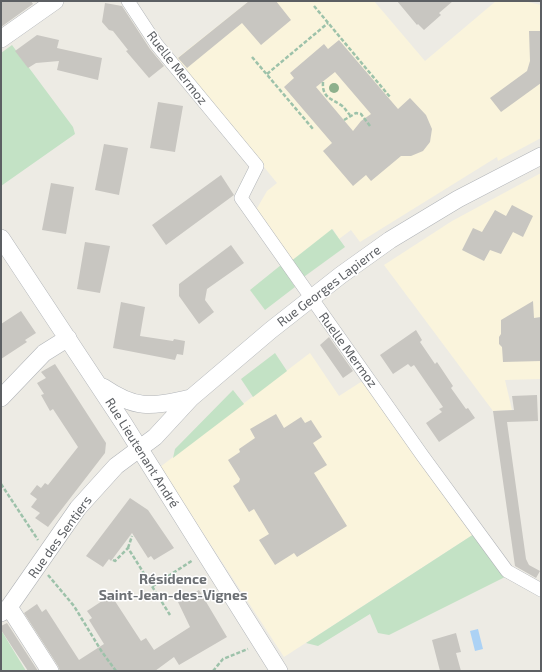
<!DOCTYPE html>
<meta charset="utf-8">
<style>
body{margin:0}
#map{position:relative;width:542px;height:672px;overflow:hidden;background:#edebe4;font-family:"Exo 2",sans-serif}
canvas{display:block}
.frame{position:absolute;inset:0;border:2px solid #5c5f63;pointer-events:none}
</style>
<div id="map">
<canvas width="542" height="672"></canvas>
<div class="frame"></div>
</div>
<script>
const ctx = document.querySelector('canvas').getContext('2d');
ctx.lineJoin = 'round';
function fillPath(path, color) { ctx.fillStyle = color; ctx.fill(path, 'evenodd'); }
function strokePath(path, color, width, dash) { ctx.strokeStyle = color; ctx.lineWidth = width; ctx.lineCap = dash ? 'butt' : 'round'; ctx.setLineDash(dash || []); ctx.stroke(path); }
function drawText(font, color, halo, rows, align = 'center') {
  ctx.font = font + ' "Exo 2",sans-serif'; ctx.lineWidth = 3; ctx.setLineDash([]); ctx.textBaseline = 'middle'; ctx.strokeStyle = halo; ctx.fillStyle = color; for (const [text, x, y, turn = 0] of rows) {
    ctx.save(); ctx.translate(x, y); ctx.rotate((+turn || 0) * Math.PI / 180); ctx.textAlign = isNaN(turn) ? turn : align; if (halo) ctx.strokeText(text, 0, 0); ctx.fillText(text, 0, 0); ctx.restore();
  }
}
const commercial = new Path2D(`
 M 249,1 L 374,1 L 425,61 L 496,1 L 524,1 L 541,5 L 541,138 L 498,161 L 497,157 L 360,242 L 351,230 L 339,239 L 333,229 L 290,262 L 256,210 L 267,191 L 277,183 L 176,59 Z
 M 541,173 L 541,379 L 505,380 L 512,410 L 493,411 L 384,265 L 452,221 Z
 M 310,353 L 339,396 L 364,380 L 474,534 L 284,657 L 160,467 Z`);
const green = new Path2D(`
 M 12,45 L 73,127 L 75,134 L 1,186 L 1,53 Z
 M 332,229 L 345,247 L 301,279 L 290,262 Z
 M 281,265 L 295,287 L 265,310 L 250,290 Z
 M 275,353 L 287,371 L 253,397 L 241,379 Z
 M 233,390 L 244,404 L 173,458 L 175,449 Z
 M 474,534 L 507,576 L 389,635 L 378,633 L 370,614 L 318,646 L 306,643 Z
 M 1,630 L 26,671 L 1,671 Z`);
const water = new Path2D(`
 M 478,629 L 483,649 L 475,651 L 470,631 Z`);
const building = new Path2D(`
 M 1,1 L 31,1 L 33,4 L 1,27 Z
 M 249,1 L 276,1 L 291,20 L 261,45 L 242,23 L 187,68 L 178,58 Z
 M 397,1 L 453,1 L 439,13 L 441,15 L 424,30 L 418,24 L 417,25 Z
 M 105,3 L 122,6 L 150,49 L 164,66 L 149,78 L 126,51 L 128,50 L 113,31 L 109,30 L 102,22 Z
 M 529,31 L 541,31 L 541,83 L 501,112 L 490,98 L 527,71 L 530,61 Z
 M 37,35 L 59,40 L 57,48 L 102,58 L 98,80 L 57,70 L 59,61 L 36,63 L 28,68 L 15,51 Z
 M 339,40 L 398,109 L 410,98 L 426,115 L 432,129 L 430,142 L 423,151 L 411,156 L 401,156 L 371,181 L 366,175 L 353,186 L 323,151 L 332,143 L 284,87 L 294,78 L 290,73 L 324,44 L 328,49 ZM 335,72 L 371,114 L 361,121 L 353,131 L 316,87 Z
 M 158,102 L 183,106 L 175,152 L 150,148 Z
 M 104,144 L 128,148 L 119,195 L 95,190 Z
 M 221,175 L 234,195 L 166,245 L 152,225 Z
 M 51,183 L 74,187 L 66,234 L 42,230 Z
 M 512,205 L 533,216 L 523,237 L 513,232 L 501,254 L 490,250 L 484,261 L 462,250 L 473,228 L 482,232 L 495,210 L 506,216 Z
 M 85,242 L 110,246 L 100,293 L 77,289 Z
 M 231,245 L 244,263 L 207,289 L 205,300 L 214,312 L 199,324 L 179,296 L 179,284 Z
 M 533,301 L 534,318 L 541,317 L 541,361 L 503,362 L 502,347 L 499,344 L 499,337 L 501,334 L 501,320 Z
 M 121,302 L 145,307 L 140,336 L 173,341 L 174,339 L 185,341 L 183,355 L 177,354 L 175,360 L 113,348 Z
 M 21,311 L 36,333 L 25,340 L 27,342 L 1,359 L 1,324 Z
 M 416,330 L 422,340 L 420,342 L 435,364 L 437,362 L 453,386 L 451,388 L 466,409 L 468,408 L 475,418 L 439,442 L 426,423 L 442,412 L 439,409 L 443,407 L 414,365 L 411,367 L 408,364 L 393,374 L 380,355 Z
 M 329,337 L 353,371 L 343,378 L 320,345 Z
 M 55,364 L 106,443 L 105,453 L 48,527 L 35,518 L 40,513 L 31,507 L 37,499 L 30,494 L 37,485 L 41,488 L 45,483 L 48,485 L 78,447 L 53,409 L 50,411 L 41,395 L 44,394 L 37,383 L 46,378 L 41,372 Z
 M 537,395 L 538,421 L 507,422 L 526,559 L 529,565 L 540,571 L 536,578 L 515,566 L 493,411 L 514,410 L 512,396 Z
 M 276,414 L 284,428 L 301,417 L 305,423 L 311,420 L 322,437 L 313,443 L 327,465 L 314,473 L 347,526 L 297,557 L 294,553 L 275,565 L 259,540 L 269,534 L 254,509 L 249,512 L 233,486 L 239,482 L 240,479 L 228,460 L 240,452 L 239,449 L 255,438 L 250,429 Z
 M 130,498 L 148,510 L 174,548 L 154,560 L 151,556 L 148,558 L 132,533 L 111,561 L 109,559 L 103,567 L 86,556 Z
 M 199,590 L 227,637 L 179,665 L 174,657 L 155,671 L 60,671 L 58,666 L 24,613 L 37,604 L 42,612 L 46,609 L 79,660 L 104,644 L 89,620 L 92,618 L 87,611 L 111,595 L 141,641 L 146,638 L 154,650 L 190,627 L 178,602 Z
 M 7,623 L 38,671 L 28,671 L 1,630 L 1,626 Z
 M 456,633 L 461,652 L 456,653 L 461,671 L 440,671 L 432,640 Z`);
const path = new Path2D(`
 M 314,6 L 390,97
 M 252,57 L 313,129
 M 267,74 L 328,23
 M 323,82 C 322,97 330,98 341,105 C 345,108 347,112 350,115
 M 344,120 L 356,113 L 361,114 L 370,126
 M 1,484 L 38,540
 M 128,548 L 132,536
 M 113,560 L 115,561 L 128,548 L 170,615
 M 48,575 L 74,606 L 102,652 L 116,671
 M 153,586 L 193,560
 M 213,671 L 223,659 L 248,649`);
const pedestrian = new Path2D(`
 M 128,1 L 157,45 L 257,166 L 241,198 L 422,455 L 507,571 L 541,590`);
const minor = new Path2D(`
 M 1,39 L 55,1
 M 1,238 L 124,424 L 279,671
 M 103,387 C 138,411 152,406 191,398
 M 1,398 L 44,353 L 68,338
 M 9,607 L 50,671
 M 1,613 L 9,607 L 78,508 L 116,466 L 155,437 L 191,398 L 271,330 L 341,275 L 390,240 L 458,199 L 541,156`);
const trees = [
 [334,88]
];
const streetNames = [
 ["Ruelle Mermoz",177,68,52],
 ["Rue Georges Lapierre",329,286,-37],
 ["Ruelle Mermoz",348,350,54],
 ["Rue Lieutenant André",142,453,58],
 ["Rue des Sentiers",60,537,-54]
];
const neighbourhoodNames = [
 ["Résidence",173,579],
 ["Saint-Jean-des-Vignes",173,595]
];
fillPath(commercial, '#faf4dc');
fillPath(green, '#c3e2c5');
fillPath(water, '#acd2f5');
fillPath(building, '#c8c6c1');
strokePath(pedestrian, '#b1b4b8', 14);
strokePath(minor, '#b1b4b8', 18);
strokePath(path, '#9dc2aa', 2.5, [4, 2]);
strokePath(pedestrian, '#fff', 13);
strokePath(minor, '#fff', 17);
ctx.fillStyle = '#8db08c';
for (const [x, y] of trees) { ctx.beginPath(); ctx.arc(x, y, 5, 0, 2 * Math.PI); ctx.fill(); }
drawText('13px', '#5c5f63', '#fff', streetNames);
drawText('bold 14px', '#6d7175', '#fff', neighbourhoodNames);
</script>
